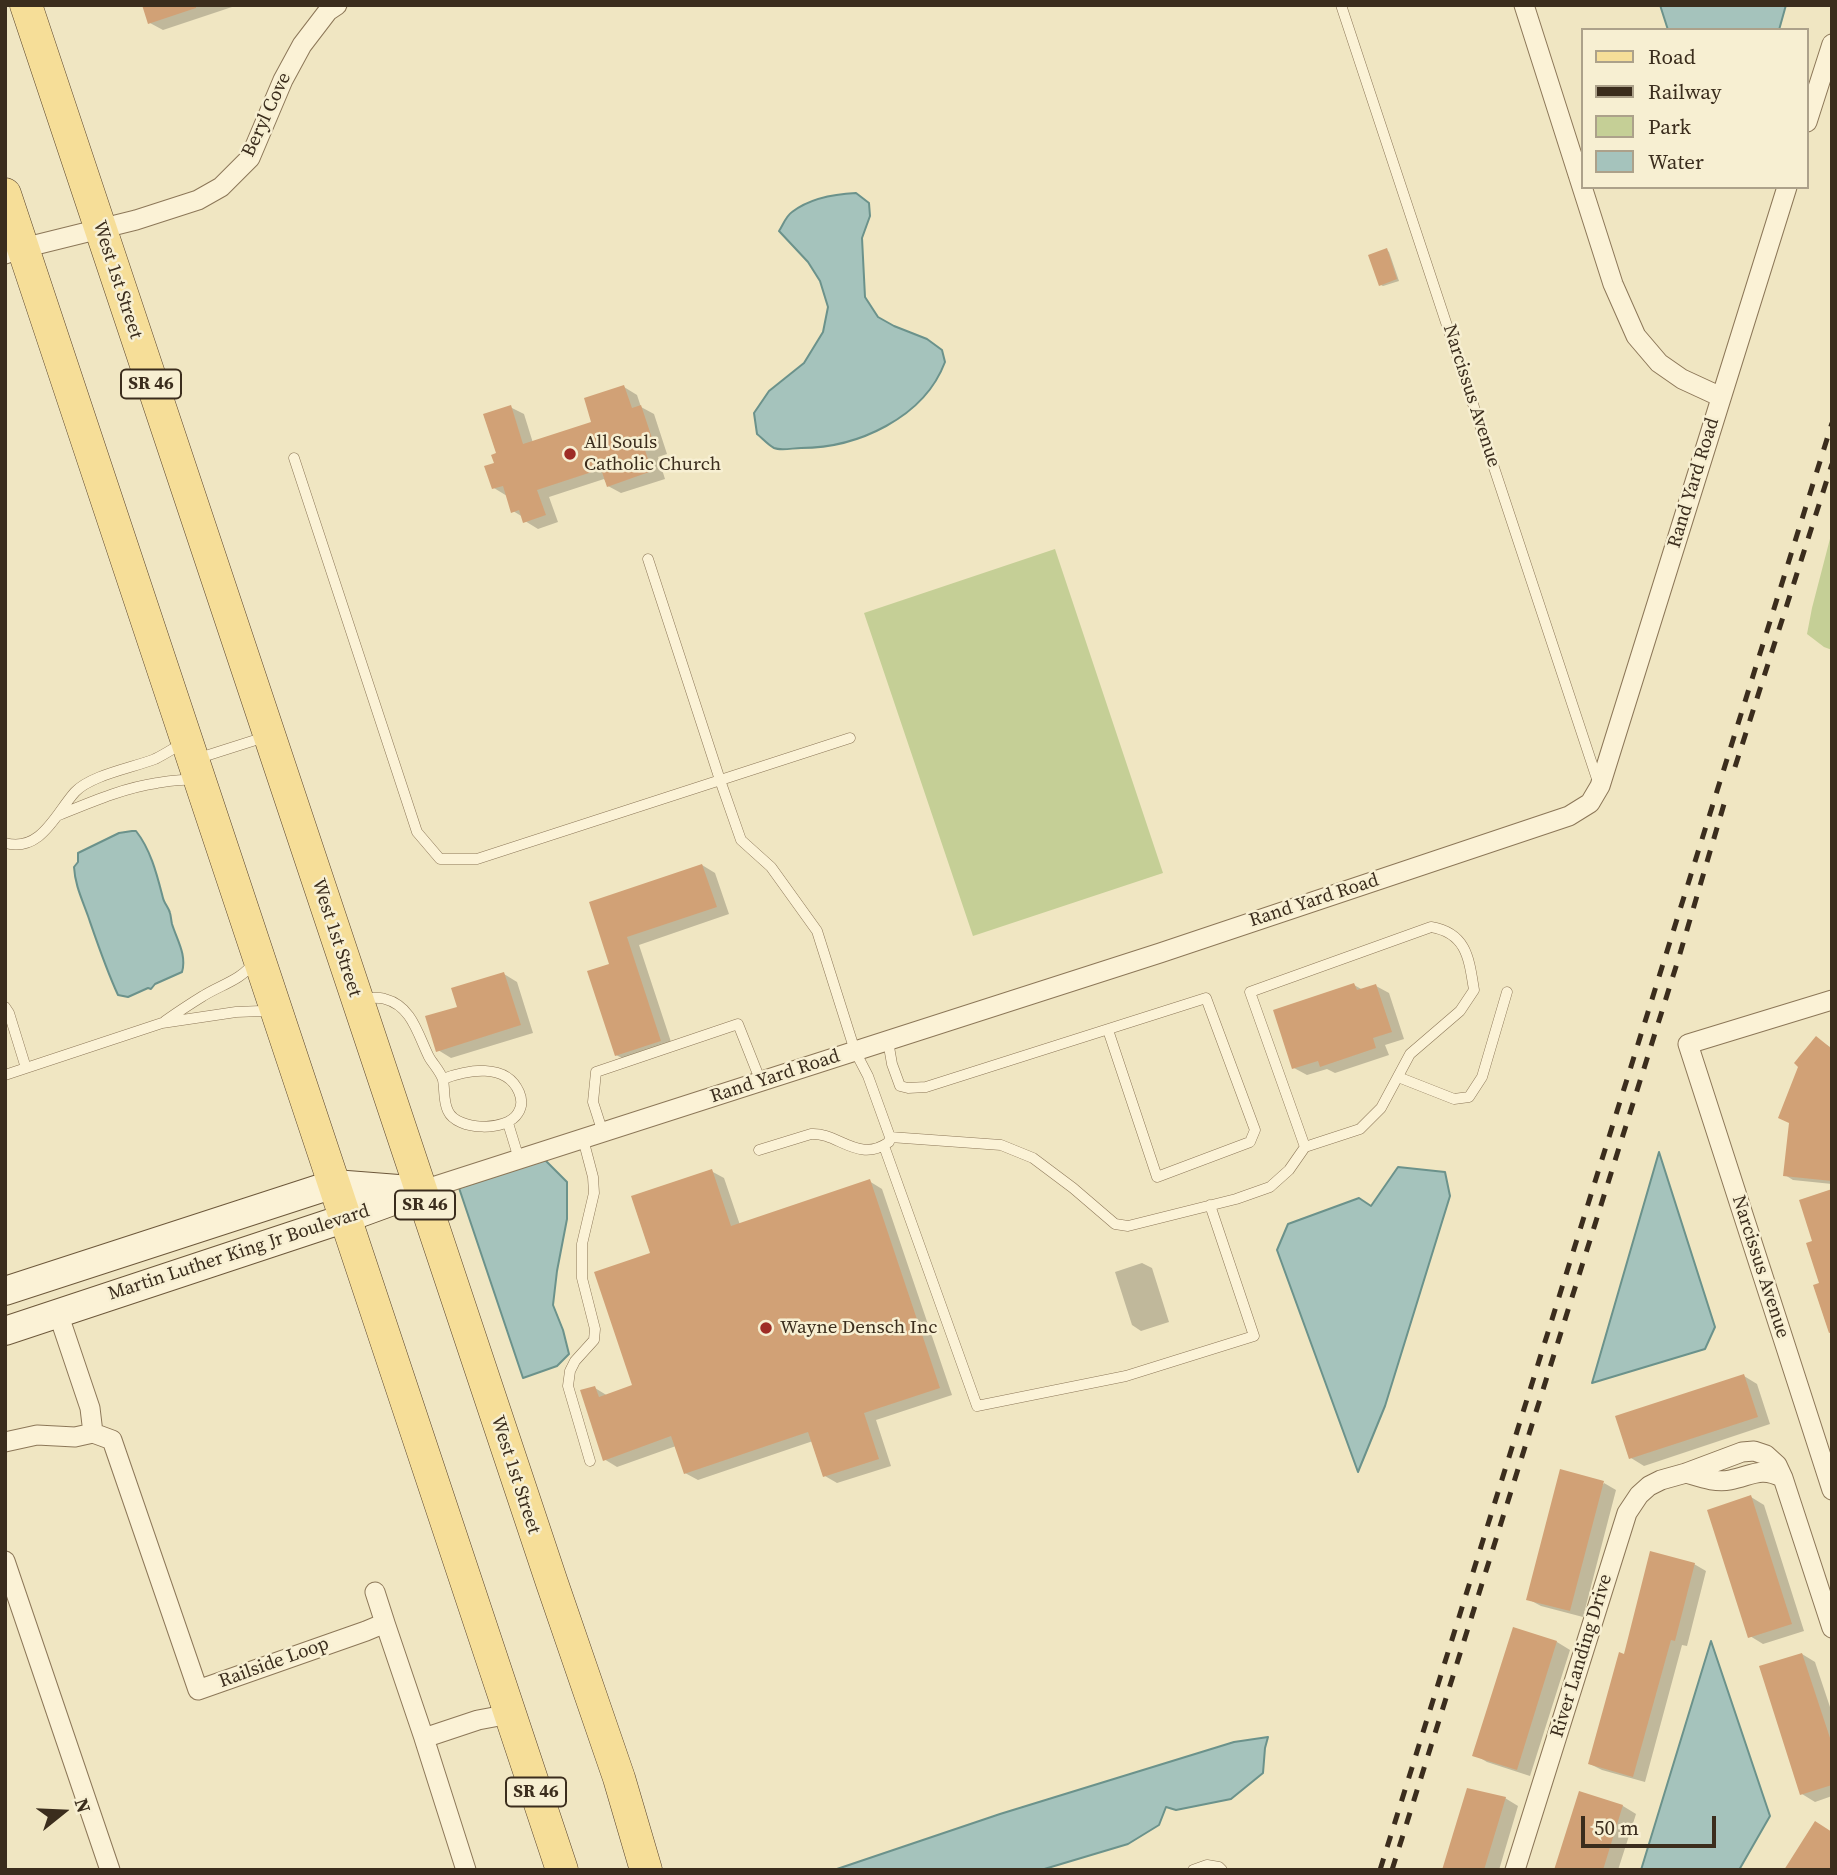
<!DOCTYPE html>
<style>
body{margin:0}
#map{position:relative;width:1837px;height:1875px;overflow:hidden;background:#f0e6c2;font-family:"Source Serif 4",serif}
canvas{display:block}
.frame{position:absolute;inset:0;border:7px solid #3b2d1d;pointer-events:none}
.legend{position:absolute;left:1581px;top:28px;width:228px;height:161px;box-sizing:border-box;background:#f7efd2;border:2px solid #aca18a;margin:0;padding:9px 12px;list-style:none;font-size:21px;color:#3b2d1d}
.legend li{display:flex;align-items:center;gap:14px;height:35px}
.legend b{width:35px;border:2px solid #aca18a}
.north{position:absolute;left:28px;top:1777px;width:70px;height:70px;-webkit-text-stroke:5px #f7efd2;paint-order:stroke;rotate:72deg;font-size:19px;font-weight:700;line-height:28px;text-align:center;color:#3b2d1d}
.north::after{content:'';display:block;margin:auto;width:24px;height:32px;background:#3b2d1d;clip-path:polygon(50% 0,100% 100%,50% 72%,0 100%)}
.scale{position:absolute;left:1581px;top:1816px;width:135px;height:32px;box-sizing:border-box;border:4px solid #3b2d1d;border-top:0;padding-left:9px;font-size:21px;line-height:24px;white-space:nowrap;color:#3b2d1d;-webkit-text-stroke:5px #f7efd2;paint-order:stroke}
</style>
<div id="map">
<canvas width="1837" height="1875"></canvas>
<div class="frame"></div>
<ul class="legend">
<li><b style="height:9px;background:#f6de98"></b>Road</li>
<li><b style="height:9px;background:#3b2d1d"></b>Railway</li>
<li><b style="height:19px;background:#c5cf96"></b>Park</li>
<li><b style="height:19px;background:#a5c3bc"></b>Water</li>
</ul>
<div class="north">N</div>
<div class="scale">50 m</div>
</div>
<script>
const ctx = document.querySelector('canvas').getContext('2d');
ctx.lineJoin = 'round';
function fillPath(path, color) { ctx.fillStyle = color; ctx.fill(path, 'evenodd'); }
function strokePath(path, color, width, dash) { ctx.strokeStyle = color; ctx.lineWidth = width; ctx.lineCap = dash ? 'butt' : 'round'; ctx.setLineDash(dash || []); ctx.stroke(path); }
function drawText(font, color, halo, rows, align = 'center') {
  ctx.font = font + ' "Source Serif 4",serif'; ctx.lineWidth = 5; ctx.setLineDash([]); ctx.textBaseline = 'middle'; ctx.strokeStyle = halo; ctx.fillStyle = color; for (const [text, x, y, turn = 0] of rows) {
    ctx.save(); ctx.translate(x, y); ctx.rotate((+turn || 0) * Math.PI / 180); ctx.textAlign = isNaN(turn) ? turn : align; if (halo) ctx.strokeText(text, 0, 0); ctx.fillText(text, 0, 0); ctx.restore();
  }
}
const green = new Path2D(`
 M 1832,531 L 1832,650 L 1824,647 L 1807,634 L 1812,608 Z
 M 1055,549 L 1163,873 L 973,936 L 864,613 Z`);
const water = new Path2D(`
 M 1660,5 L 1786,5 L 1779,30 L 1668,30 Z
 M 856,193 L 869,203 L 870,216 L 862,238 L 865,297 L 878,317 L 894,326 L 927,339 L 942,350 L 945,362 C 924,418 857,448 801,448 C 793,448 781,451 774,448 C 768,445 762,438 757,434 L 754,413 L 769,391 L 804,363 L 823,332 L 828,307 L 820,281 L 808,262 L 779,231 C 783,225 786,216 792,212 C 809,199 834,194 856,193 Z
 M 132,831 L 136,831 C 151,850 157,875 163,898 C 164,903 169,908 170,913 C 171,916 171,920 172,924 C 177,940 187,955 182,972 L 155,984 L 151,989 L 148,988 L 128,997 L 118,995 C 106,969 97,942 88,916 C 82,899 75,885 74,867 L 78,862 L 78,853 L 119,833 Z
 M 1659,1152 L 1715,1327 L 1705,1349 L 1592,1383 Z
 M 545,1160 L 567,1182 L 567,1219 L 557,1271 L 553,1305 L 563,1330 L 569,1354 L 557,1366 L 523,1378 L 459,1188 Z
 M 1398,1167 L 1445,1172 L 1450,1196 L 1385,1406 L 1358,1472 L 1277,1250 L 1288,1224 L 1359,1198 L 1371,1206 Z
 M 1711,1641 L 1770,1816 L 1739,1870 L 1641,1870 Z
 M 1268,1737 L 1265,1748 L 1263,1773 L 1231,1799 L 1176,1810 L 1166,1807 L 1159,1825 L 1128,1844 L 1041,1870 L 834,1870 L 1000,1814 L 1234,1742 Z`);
const shadow = new Path2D(`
 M 144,5 L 238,5 L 163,30 L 150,23 Z
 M 1387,250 L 1389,252 L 1399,281 L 1383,286 L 1381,285 Z
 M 624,387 L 637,395 L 641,407 L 654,414 L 667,454 L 658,457 L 665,479 L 621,493 L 608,486 L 604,479 L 549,497 L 558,522 L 538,529 L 525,521 L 523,517 L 513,511 L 507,496 L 494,488 L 496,464 L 510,407 L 524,414 L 533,443 L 593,423 Z
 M 702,865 L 715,873 L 729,914 L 639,945 L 673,1048 L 630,1062 L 616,1055 L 611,965 L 591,903 Z
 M 504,974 L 517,982 L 533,1033 L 451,1058 L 438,1050 L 459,1008 Z
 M 1354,985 L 1363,990 L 1376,986 L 1389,993 L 1404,1039 L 1385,1045 L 1389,1055 L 1335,1073 L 1327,1069 L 1307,1075 L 1294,1068 Z
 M 1817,1039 L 1830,1047 L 1832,1046 L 1832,1184 L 1793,1180 L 1785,1175 Z
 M 711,1171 L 724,1178 L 740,1225 L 869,1181 L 882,1189 L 952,1395 L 876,1420 L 891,1466 L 837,1483 L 825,1476 L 813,1441 L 698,1480 L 685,1473 L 676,1446 L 617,1467 L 604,1459 L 595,1388 L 608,1396 L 634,1387 L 652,1254 Z
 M 1142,1263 L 1152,1268 L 1169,1322 L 1141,1331 L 1132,1325 L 1115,1272 Z
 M 1744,1376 L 1757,1384 L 1770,1424 L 1644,1466 L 1631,1458 Z
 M 1604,1483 L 1616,1490 L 1583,1617 L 1541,1606 L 1528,1599 Z
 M 1751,1497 L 1764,1505 L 1804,1631 L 1763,1644 L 1750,1636 Z
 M 1694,1564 L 1706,1571 L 1687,1646 L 1682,1645 L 1645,1782 L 1602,1770 L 1590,1764 Z
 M 1514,1629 L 1557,1642 L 1570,1650 L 1530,1776 L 1487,1762 L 1475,1755 Z
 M 1802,1654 L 1815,1662 L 1832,1713 L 1832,1796 L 1815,1802 L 1802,1794 Z
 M 1580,1793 L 1623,1806 L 1636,1814 L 1618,1870 L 1556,1870 Z
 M 1505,1798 L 1518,1806 L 1499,1870 L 1444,1870 Z`);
const building = new Path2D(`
 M 142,5 L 196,5 L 196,8 L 148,24 Z
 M 1387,248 L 1397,279 L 1379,286 L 1368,255 Z
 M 624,385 L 632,408 L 641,405 L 655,447 L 645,450 L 652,471 L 607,487 L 601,469 L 537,490 L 546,515 L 523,523 L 519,510 L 511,513 L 503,486 L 492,489 L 484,466 L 494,463 L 491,455 L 496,453 L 483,414 L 511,405 L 523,444 L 591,422 L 584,398 Z
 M 702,864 L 717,907 L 627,937 L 661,1041 L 615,1056 L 587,971 L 609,964 L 589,902 Z
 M 504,972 L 521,1025 L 436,1052 L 425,1016 L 457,1007 L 451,988 Z
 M 1354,983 L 1357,990 L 1376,984 L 1392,1032 L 1373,1038 L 1376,1048 L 1320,1067 L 1318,1061 L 1292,1069 L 1273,1010 Z
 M 1816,1036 L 1832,1049 L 1832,1181 L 1783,1176 L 1789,1123 L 1778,1118 L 1798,1067 L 1794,1063 Z
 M 712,1169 L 731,1226 L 870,1179 L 940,1388 L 864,1413 L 879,1459 L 823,1477 L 808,1432 L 684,1474 L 671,1436 L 603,1461 L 580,1390 L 595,1386 L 599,1397 L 632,1385 L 594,1272 L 650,1253 L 631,1196 Z
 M 1832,1189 L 1832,1332 L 1829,1333 L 1813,1285 L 1819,1283 L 1806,1243 L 1812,1241 L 1799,1200 Z
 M 1744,1374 L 1758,1417 L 1629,1459 L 1615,1416 Z
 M 1560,1469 L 1604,1481 L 1570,1611 L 1526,1600 Z
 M 1751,1495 L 1792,1624 L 1748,1638 L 1707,1510 Z
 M 1650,1551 L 1695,1563 L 1675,1641 L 1671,1640 L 1633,1777 L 1588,1764 L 1619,1652 L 1624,1654 Z
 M 1513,1627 L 1557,1641 L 1517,1770 L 1472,1756 Z
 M 1802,1653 L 1832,1744 L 1832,1785 L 1800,1795 L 1759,1666 Z
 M 1467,1788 L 1506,1797 L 1484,1870 L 1442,1870 Z
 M 1579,1791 L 1623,1805 L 1603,1870 L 1554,1870 Z
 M 1815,1821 L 1832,1832 L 1832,1870 L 1784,1870 Z`);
const service = new Path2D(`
 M 1341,5 L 1598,782
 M 294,458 L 417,832 L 440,859 L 477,859 L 850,738
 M 648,559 L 720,780 L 741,840 L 771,867 L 817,931 L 855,1051 L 868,1076 L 890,1137 L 889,1142 C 858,1164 838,1132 811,1134 L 759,1150
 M 196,759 L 265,737
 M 59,815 C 91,802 123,788 157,783 C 170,780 183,780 195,779
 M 5,843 C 41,853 56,813 75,792 C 91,775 132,768 155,759 C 165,754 174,748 183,743
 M 363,998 C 370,998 378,997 385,999 C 412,1006 418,1035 429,1057 C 433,1064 441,1072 443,1080 C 445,1090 443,1101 448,1111 C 457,1131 507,1132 518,1113 C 522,1107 522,1099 519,1092 C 506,1062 467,1070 443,1079
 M 5,1007 L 9,1013 L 26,1068
 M 165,1021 C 178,1012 190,1004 203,996 C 220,985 242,980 254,962
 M 888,1041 L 892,1064 L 900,1086 L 908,1088 L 926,1087 L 1206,998 L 1255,1130 L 1250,1142 L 1157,1177 L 1108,1030
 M 5,1075 L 162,1023 L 236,1012 L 261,1011 L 272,1013
 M 1398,1077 L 1454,1099 L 1469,1097 L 1482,1077 L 1507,992
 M 508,1123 L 519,1159
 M 603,1133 L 593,1102 L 596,1072 L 738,1024 L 761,1082
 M 890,1137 L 1001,1145 L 1033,1158 L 1073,1188 L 1115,1224 L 1128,1226 L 1236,1199 L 1270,1187 L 1289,1170 L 1305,1147 L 1250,992 L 1431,927 C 1467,933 1469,959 1474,990 L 1460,1011 L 1410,1054 L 1381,1108 L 1360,1129 L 1305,1147
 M 583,1139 L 593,1177 L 594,1193 L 582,1244 L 582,1278 L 595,1329 L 594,1340 L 575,1361 L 570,1371 L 568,1386 L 590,1461
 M 884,1146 L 977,1406 L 1126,1376 L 1254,1336 L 1210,1205
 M 1193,1870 L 1207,1865 L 1219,1867 L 1222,1870`);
const minor = new Path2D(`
 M 1524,5 L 1613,284 L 1636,336 L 1659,363 L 1682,379 L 1721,397
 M 1807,122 L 1832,44
 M 5,254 L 23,248 L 136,220 L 198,200 L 221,187 L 250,158 L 283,80 L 302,45 L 328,11 L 337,5
 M 1832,1000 L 1688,1044 L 1832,1490
 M 420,1191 L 1160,953 L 1569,816 L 1590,803 L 1600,786 L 1787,187
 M 58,1313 L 90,1408 L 93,1433
 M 5,1442 L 37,1435 L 75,1437 L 93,1433 L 112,1440 L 198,1690 L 366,1631 L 385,1623 L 424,1738
 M 1686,1473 C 1700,1477 1715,1483 1730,1480 C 1751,1476 1761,1466 1783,1478
 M 5,1561 L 110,1870
 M 375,1592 L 385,1623
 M 466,1870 L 424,1738 L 478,1720 L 510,1714
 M 1515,1870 L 1627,1513 L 1639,1495 L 1649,1486 L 1661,1480 L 1686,1473 L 1742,1452 L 1754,1451 L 1766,1455 L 1777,1465 L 1783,1478 L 1832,1628`);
const secondary = new Path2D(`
 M 5,1291 L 334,1184 L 411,1190
 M 5,1331 L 346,1218 L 420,1191`);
const primary = new Path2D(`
 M 26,5 L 552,1583 L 619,1778 L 646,1870
 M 5,194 L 562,1870`);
const rail = new Path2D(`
 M 1735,767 L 1832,464
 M 1380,1870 L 1832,423
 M 1392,1870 L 1679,957 L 1727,794`);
const markers = [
 [570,454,7,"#9e2c25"],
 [766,1328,7,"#9e2c25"]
];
const shields = [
 [151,384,60],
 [425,1205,60],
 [536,1792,60]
];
const shieldNames = [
 ["SR 46",151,384],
 ["SR 46",425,1205],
 ["SR 46",536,1792]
];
const streetNames = [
 ["Beryl Cove",267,115,-65],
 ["West 1st Street",117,280,72],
 ["Narcissus Avenue",1471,396,72],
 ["Rand Yard Road",1694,483,-73],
 ["Rand Yard Road",1314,901,-18],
 ["West 1st Street",336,938,72],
 ["Rand Yard Road",775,1077,-18],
 ["Martin Luther King Jr Boulevard",239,1253,-18],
 ["Narcissus Avenue",1760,1267,72],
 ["West 1st Street",515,1475,72],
 ["River Landing Drive",1582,1656,-73],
 ["Railside Loop",274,1663,-20]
];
const poiNames = [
 ["All Souls",584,443],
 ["Catholic Church",584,465],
 ["Wayne Densch Inc",780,1328]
];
fillPath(green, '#c5cf96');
fillPath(water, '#a5c3bc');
strokePath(water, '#6b928b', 2);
fillPath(shadow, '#0003');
fillPath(building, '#d1a176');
strokePath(service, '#8c7758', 11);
strokePath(minor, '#8c7758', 21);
strokePath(secondary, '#6d583b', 30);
strokePath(primary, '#59442d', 33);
strokePath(service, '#fbf2d6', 10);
strokePath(minor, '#fbf2d6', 19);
strokePath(secondary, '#fbf2d6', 28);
strokePath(primary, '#f6de98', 32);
strokePath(rail, '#3b2d1d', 5, [12, 12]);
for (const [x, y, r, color] of markers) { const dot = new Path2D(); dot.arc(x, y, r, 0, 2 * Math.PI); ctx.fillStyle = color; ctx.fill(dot); strokePath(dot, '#f7efd2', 2.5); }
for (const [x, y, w] of shields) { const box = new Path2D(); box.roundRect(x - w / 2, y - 14.5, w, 29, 5); ctx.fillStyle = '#f7efd2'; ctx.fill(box); strokePath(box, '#3b2d1d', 2); }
drawText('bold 18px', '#3b2d1d', null, shieldNames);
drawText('19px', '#3b2d1d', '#f7efd2', streetNames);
drawText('19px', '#3b2d1d', '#f7efd2', poiNames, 'left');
</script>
